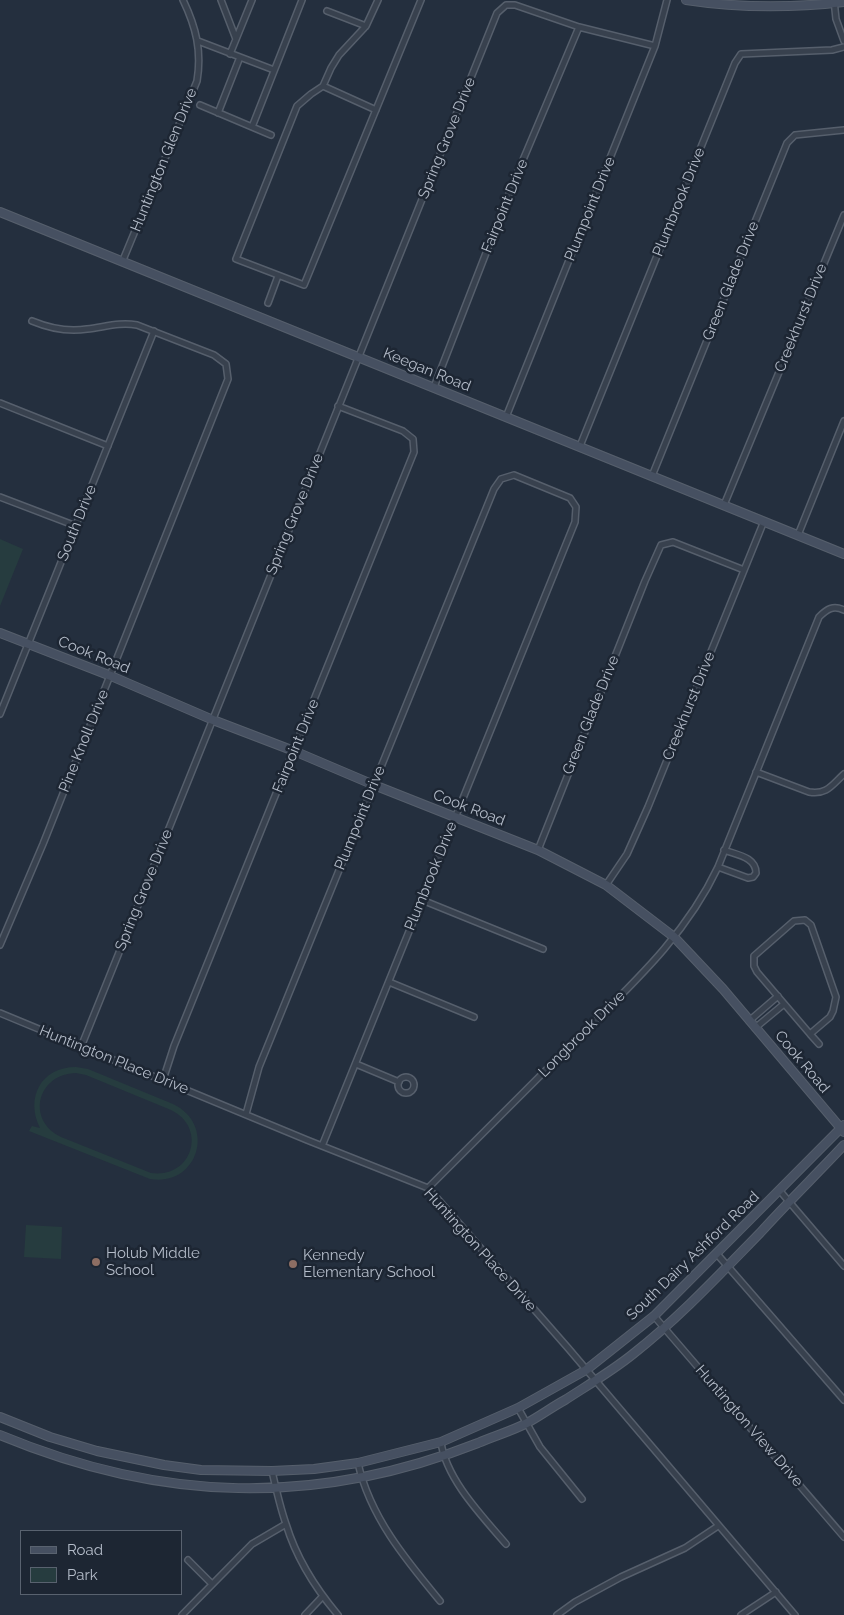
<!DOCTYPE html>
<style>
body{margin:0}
#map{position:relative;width:844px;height:1615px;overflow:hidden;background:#242f3e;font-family:Raleway,sans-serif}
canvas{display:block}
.legend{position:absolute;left:20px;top:1530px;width:162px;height:65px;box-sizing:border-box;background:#1d2633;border:1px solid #59626f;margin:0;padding:6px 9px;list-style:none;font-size:15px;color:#b4bcc9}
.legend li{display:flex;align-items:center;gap:10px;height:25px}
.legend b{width:25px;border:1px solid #59626f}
</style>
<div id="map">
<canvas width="844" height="1615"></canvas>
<ul class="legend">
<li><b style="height:6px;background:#465061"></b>Road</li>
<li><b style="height:14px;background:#263c3f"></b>Park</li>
</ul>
</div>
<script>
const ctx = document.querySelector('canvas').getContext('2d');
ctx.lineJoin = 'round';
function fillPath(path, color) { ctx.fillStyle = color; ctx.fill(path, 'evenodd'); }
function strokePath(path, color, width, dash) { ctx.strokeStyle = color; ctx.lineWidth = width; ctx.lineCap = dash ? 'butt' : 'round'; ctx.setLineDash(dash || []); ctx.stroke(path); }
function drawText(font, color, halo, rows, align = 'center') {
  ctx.font = font + ' Raleway,sans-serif'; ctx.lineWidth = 5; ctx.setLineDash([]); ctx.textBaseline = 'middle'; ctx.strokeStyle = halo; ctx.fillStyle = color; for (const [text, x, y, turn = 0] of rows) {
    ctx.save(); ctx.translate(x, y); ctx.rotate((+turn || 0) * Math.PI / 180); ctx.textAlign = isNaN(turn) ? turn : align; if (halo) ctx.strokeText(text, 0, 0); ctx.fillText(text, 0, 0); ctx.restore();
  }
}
const green = new Path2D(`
 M 0,539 L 23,549 L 0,606 Z
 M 76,1067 L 88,1069 L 173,1104 C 217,1125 198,1187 150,1179 L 29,1131 L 32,1126 L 40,1128 C 25,1098 41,1067 76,1067 ZM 76,1073 L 86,1075 L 171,1110 C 208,1128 192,1179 151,1173 L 61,1137 C 26,1120 37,1074 76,1073 Z
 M 26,1225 L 62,1227 L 61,1259 L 24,1257 Z`);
const street = new Path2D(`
 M 221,0 L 236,39
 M 834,0 L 836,19 L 844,41
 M 327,11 L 366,26
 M 198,41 L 274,70
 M 230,54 L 252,0
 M 323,86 L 331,68 L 339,55 L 366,26 L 378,0
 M 200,105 L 271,135
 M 376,110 L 323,86 L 311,94 L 297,106 L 236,259 L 304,285 L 421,0
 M 218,113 L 240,57
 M 252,127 L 302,0
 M 123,260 L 197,81 C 202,51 196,27 183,0
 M 268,303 L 278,276
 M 434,387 L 512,186 L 579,27
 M 0,403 L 108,446
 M 506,417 L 655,46 L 667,0
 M 580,446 L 735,63 L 741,54 L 832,50 L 844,47
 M 652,476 L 787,143 L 795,135 L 844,130
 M 0,497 L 76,526
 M 724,505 L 844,215
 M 798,535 L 844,421
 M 0,714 L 154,331
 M 756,772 L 809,792 C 827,795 832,785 844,774
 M 538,850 L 645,581 L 661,545 L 673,542 L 744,570
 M 718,867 L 748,878 L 753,877 L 756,873 C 756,857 737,855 724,850
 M 606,885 L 627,854 L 648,807 L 764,521
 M 422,900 L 543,949
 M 0,945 L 43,844 L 228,379 L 226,364 L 214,355 L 137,325 C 119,322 105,327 87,329 C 69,332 49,328 32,321
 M 389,982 L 474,1017
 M 0,1013 L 307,1140 L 428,1188 L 568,1348 L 795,1615
 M 749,1021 L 778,996
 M 755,1028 L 784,1004
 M 810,1034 L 830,1017 L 833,1011 L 836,997 L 811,925 L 805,920 L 794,921 L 754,956 L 754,966 L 757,972 L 810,1034 L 819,1044
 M 81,1047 L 497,13 L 506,5 L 515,5 L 579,27 L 655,46
 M 356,1064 L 399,1082
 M398 1085a8 8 0 1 1 16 0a8 8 0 1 1-16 0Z
 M 163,1080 L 174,1046 L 414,452 L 413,439 L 403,431 L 338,406
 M 246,1114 L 259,1067 L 494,489 L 501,479 L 514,475 L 570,498 L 576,507 L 575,522 L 322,1146
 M 428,1188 C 478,1138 527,1089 576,1040 C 631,985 685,937 718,867 L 819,617 C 827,609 833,605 844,610
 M 780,1191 L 844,1266
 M 717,1254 L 844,1400
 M 654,1316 L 844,1537
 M 518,1408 L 540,1447 L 582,1499
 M 441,1442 C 446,1479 482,1516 506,1544
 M 358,1463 C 370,1517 406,1560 440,1601
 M 272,1471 C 276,1489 280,1507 286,1524 C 296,1557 316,1589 338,1615
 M 188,1560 L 212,1584
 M 182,1615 L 252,1544 L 286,1524
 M 305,1615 L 323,1596
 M 557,1615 L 575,1602 L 621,1577 L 685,1548 L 718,1526
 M 741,1615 L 776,1592`);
const secondary = new Path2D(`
 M 686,0 C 738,8 792,8 844,2
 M 0,212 L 844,554
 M 0,633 L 111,676 L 213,720 L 294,751 L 374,785 L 538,850 L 606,885 L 674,937 L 723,989 L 844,1132
 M 0,1417 L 50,1437 L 97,1451 L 164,1465 L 201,1470 L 272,1471 L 314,1469 L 358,1463 L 441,1442 L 518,1408 L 586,1370 L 654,1316 L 844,1125
 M 0,1435 C 161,1502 315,1507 478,1443 C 494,1436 512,1431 527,1423 C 540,1416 552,1407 565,1400 C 588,1385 612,1371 633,1354 C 679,1318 719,1275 760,1233 C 787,1203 816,1175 844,1145`);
const markers = [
 [96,1262,5,"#8d6e63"],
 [293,1264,5,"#8d6e63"]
];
const streetNames = [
 ["Spring Grove Drive",447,138,-68],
 ["Huntington Glen Drive",164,160,-68],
 ["Plumbrook Drive",679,202,-68],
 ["Fairpoint Drive",505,206,-68],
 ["Plumpoint Drive",590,209,-68],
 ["Green Glade Drive",731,281,-68],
 ["Creekhurst Drive",801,318,-68],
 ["Keegan Road",427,370,22],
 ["Spring Grove Drive",295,514,-68],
 ["South Drive",77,523,-68],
 ["Cook Road",94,655,22],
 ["Creekhurst Drive",689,706,-68],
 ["Green Glade Drive",591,715,-68],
 ["Pine Knoll Drive",84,741,-68],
 ["Fairpoint Drive",296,746,-68],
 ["Cook Road",469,808,21],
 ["Plumpoint Drive",360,818,-68],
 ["Plumbrook Drive",431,876,-68],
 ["Spring Grove Drive",144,890,-68],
 ["Longbrook Drive",582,1034,-45],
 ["Huntington Place Drive",114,1060,22],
 ["Cook Road",802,1062,50],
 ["Huntington Place Drive",480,1250,48],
 ["South Dairy Ashford Road",693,1256,-44],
 ["Huntington View Drive",749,1426,49]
];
const poiNames = [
 ["Holub Middle",106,1253],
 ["School",106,1270],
 ["Kennedy",303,1255],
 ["Elementary School",303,1272]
];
fillPath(green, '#263c3f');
strokePath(street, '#565f6c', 8);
strokePath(secondary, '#565f6c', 10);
strokePath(street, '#38414e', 5);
strokePath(secondary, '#465061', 8);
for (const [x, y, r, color] of markers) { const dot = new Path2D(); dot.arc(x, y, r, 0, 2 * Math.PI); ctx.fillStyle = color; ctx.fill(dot); strokePath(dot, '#1d2633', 2); }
drawText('15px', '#b4bcc9', '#1d2633', streetNames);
drawText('15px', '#b4bcc9', '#1d2633', poiNames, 'left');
</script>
